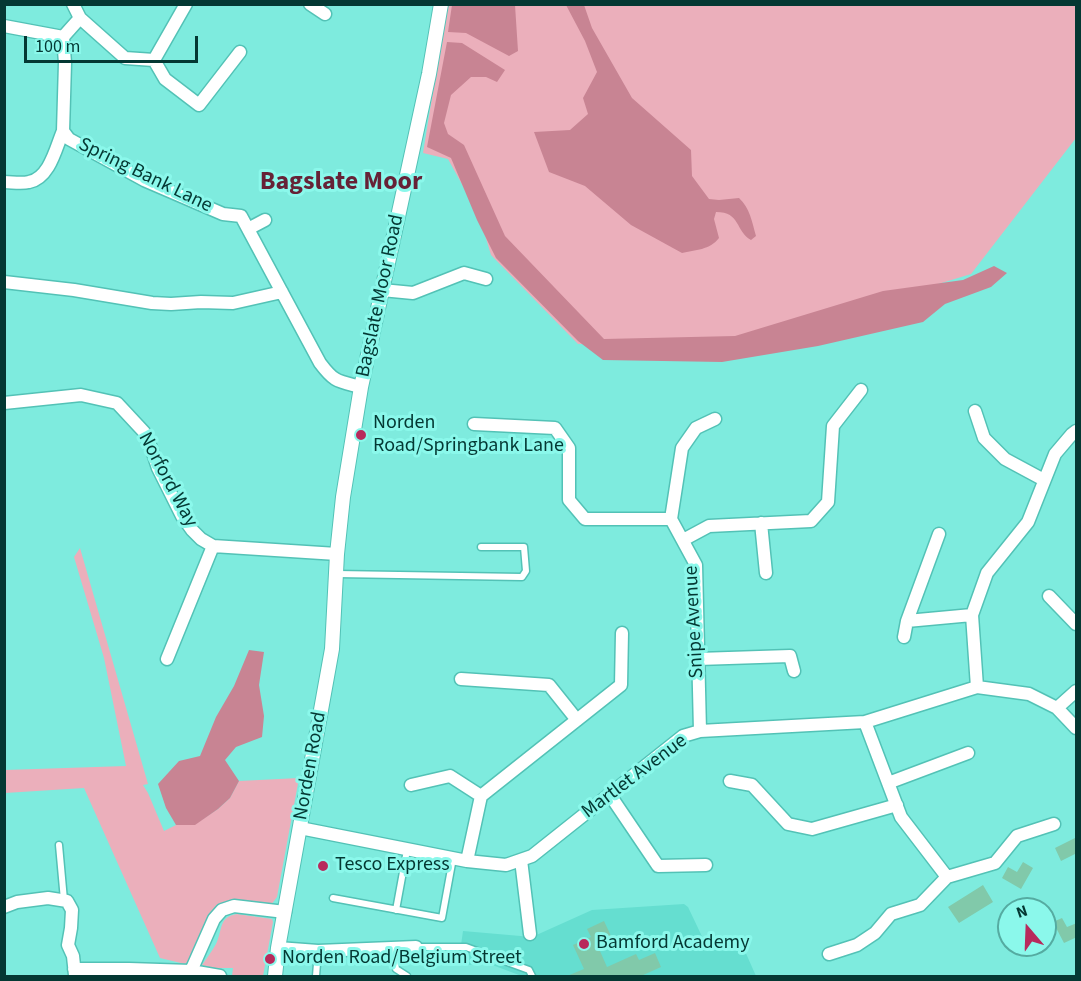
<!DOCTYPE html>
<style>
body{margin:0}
#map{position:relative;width:1081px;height:981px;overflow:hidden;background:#7eebde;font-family:"Source Sans 3",sans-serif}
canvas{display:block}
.frame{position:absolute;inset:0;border:6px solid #043833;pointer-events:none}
.north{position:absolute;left:997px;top:897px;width:60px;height:60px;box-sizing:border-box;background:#8bf8eb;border:2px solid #55aba1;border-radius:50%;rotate:341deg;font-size:16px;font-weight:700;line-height:24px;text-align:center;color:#043833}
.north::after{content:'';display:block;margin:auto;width:21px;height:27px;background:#b82a5c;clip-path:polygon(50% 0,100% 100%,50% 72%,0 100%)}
.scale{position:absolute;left:24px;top:36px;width:174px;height:27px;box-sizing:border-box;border:3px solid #043833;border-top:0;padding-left:8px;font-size:18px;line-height:21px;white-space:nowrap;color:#043833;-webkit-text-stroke:4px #8bf8eb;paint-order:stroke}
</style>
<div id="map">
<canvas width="1081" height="981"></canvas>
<div class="frame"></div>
<div class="north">N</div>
<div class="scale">100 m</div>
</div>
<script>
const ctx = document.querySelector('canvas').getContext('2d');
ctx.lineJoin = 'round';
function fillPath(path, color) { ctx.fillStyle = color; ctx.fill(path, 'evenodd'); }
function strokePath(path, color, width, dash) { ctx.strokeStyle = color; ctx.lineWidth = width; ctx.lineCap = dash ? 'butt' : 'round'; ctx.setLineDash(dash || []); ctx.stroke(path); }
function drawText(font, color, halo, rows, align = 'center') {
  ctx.font = font + ' "Source Sans 3",sans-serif'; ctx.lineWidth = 6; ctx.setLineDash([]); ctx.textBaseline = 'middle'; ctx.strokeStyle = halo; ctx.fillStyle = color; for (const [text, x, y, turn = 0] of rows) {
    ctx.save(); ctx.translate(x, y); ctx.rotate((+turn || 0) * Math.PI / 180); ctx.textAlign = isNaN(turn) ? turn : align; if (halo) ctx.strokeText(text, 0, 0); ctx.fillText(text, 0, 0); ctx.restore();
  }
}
const built = new Path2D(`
 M 684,904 L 688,907 L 707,947 L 740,940 L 756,976 L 519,976 L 519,975 L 487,963 L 458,966 L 463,931 L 532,937 L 592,910 Z`);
const green = new Path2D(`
 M 447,5 L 1076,5 L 1076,138 L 971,274 L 742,344 L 578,344 L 491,255 L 479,215 L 448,159 L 423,153 Z
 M 80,548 L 148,784 L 143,785 L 148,793 L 164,831 L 176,825 L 195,824 L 218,809 L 230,798 L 239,781 L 299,778 L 277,897 L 271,905 L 233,902 L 190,959 L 185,964 L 160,958 L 84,788 L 5,793 L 5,770 L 126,766 L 104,658 L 74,557 Z
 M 237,914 L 272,919 L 273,922 L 263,976 L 232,976 L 233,968 L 212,968 L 202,965 C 207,958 212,951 216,944 C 223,930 218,917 237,914 Z`);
const forest = new Path2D(`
 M 452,5 L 515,5 L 518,51 L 509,56 L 466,33 L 448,32 Z
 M 566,5 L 584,5 L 592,28 L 632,98 L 691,150 L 692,176 L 709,199 L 719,200 L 739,198 C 750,208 752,222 756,236 L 751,240 C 735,231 741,212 716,212 L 714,219 L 719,238 C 710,250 695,250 682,253 L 631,225 L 585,186 L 549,172 L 534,132 L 570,130 L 588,114 L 583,98 L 597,72 L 585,41 Z
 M 447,42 L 462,43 L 505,70 L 497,82 L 486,77 L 471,77 L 451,95 L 444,123 L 448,134 L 464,145 L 505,236 L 604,339 L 735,336 L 883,291 L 963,280 L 994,266 L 1007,273 L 991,287 L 945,304 L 923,322 L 818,346 L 722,362 L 603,360 L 578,341 L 496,258 L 477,220 L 451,158 L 427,147 Z
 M 249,650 L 264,652 L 259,685 L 264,716 L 262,737 L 236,747 L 225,760 L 239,781 L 230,798 L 218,809 L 195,825 L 176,825 L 166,808 L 158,784 L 179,761 L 200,756 L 216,717 L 234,686 Z`);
const building = new Path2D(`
 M 1077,837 L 1077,853 L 1061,861 L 1055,848 Z
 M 1023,862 L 1033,868 L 1021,889 L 1002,878 L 1008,867 L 1017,872 Z
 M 983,885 L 993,902 L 959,923 L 948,907 Z
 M 1062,918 L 1067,927 L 1077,923 L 1077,937 L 1064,943 L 1053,922 Z
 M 604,921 L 611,936 L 596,942 L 607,967 L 636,954 L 639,960 L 655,953 L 661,967 L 641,976 L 567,976 L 584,969 L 573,945 L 591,937 L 587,929 Z`);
const service = new Path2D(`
 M 337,574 L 522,577 L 526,571 L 524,547 L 481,547
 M 59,845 L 64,900
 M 333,898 L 442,918 L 453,858
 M 396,910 L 407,850
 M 416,947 L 466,947 L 529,970 L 532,976
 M 393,948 L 396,969 L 407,976
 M 316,976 L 318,951`);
const minor = new Path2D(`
 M 73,4 L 80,18 L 125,58 L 154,60 L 165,79 L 199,105 L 240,52
 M 310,4 L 325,14
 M 80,18 L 63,37 L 65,63 L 63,131 L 69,139 L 144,180 L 223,214 L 241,216 L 320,363 C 335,383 338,381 361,387
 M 4,26 L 63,37
 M 154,60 L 186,4
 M 4,182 C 12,182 21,184 29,182 C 50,178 56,147 63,131
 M 248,229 L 265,220
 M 4,282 L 74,290 L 152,303 L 171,304 L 201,302 L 233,303 L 282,292
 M 382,290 L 413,293 L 464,273 L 486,279
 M 4,403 L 81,395 L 117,403 L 144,432 L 152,450 L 158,468 L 182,516 L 192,530 L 201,539 L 213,546 L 337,554
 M 975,411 L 984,438 L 1005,459 L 1044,480
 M 474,424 L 555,428 L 569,448 L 569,500 L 585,519 L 671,519
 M 671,519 L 696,565 L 700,731
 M 671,519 L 682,448 L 696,428 L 715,419
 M 761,523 L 766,573
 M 939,534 L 907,621 L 972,615
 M 683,540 L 709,526 L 811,521 L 828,502 L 833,426 L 861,390
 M 1049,596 L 1076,624
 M 904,637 L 907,621
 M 167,659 L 213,546
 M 698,659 L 790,656 L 794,671
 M 461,679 L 549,685 L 577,720
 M 977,687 L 972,615 L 987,573 L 1028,522 L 1055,454 L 1072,434 L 1076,431
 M 1057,708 L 1076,691
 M 865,722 L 901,817 L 947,877
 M 730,781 L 752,785 L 788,824 L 812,829 L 897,805
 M 888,783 L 968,753
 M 411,785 L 450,776 L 481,796 L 621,685 L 622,633
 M 610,795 L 658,866 L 706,865
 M 300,828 L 467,861 L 506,865 L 532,856 L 683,736 L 700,731 L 865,722 L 977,687 L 1029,694 L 1057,708 L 1076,728
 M 521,860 L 530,934
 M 467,861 L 481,796
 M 4,907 L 17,902 L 48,898 L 67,901 L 72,910 L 71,928 L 68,945 L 73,956 L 75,975
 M 278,948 L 318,951 L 416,947
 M 829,954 L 857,945 L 875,933 L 891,914 L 920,905 L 947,877 L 995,863 L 1017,836 L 1054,824
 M 74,969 L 129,969 L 191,971 L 214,919 L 222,910 L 234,906 L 285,912
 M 191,971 L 220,976`);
const tertiary = new Path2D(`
 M 275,976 L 278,948 L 332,649 L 337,554 L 343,497 L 361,387 L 429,74 L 441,4`);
const markers = [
 [361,435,6,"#b82a5c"],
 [323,866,6,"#b82a5c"],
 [584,944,6,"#b82a5c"],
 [270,959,6,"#b82a5c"]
];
const streetNames = [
 ["Spring Bank Lane",145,176,26],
 ["Bagslate Moor Road",381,296,-78],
 ["Norford Way",167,480,62],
 ["Snipe Avenue",695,622,-93],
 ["Norden Road",311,766,-80],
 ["Martlet Avenue",635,777,-37]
];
const poiNames = [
 ["Norden",373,424],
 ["Road/Springbank Lane",373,447],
 ["Tesco Express",335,866],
 ["Bamford Academy",596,944],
 ["Norden Road/Belgium Street",282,959]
];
const districtNames = [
 ["Bagslate Moor",341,183]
];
fillPath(built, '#65ded0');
fillPath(green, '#ebafbb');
fillPath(forest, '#c88493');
fillPath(building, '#81c9aa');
strokePath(service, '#53c2b6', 9);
strokePath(minor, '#53c2b6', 15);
strokePath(tertiary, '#53c2b6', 16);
strokePath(service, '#fff', 6);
strokePath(minor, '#fff', 12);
strokePath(tertiary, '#fff', 14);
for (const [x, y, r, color] of markers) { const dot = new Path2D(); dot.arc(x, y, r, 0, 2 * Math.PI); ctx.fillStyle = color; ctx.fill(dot); strokePath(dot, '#8bf8eb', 2); }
drawText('20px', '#043833', '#8bf8eb', streetNames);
drawText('20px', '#043833', '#8bf8eb', poiNames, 'left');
drawText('bold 26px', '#662236', '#8bf8eb', districtNames);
</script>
